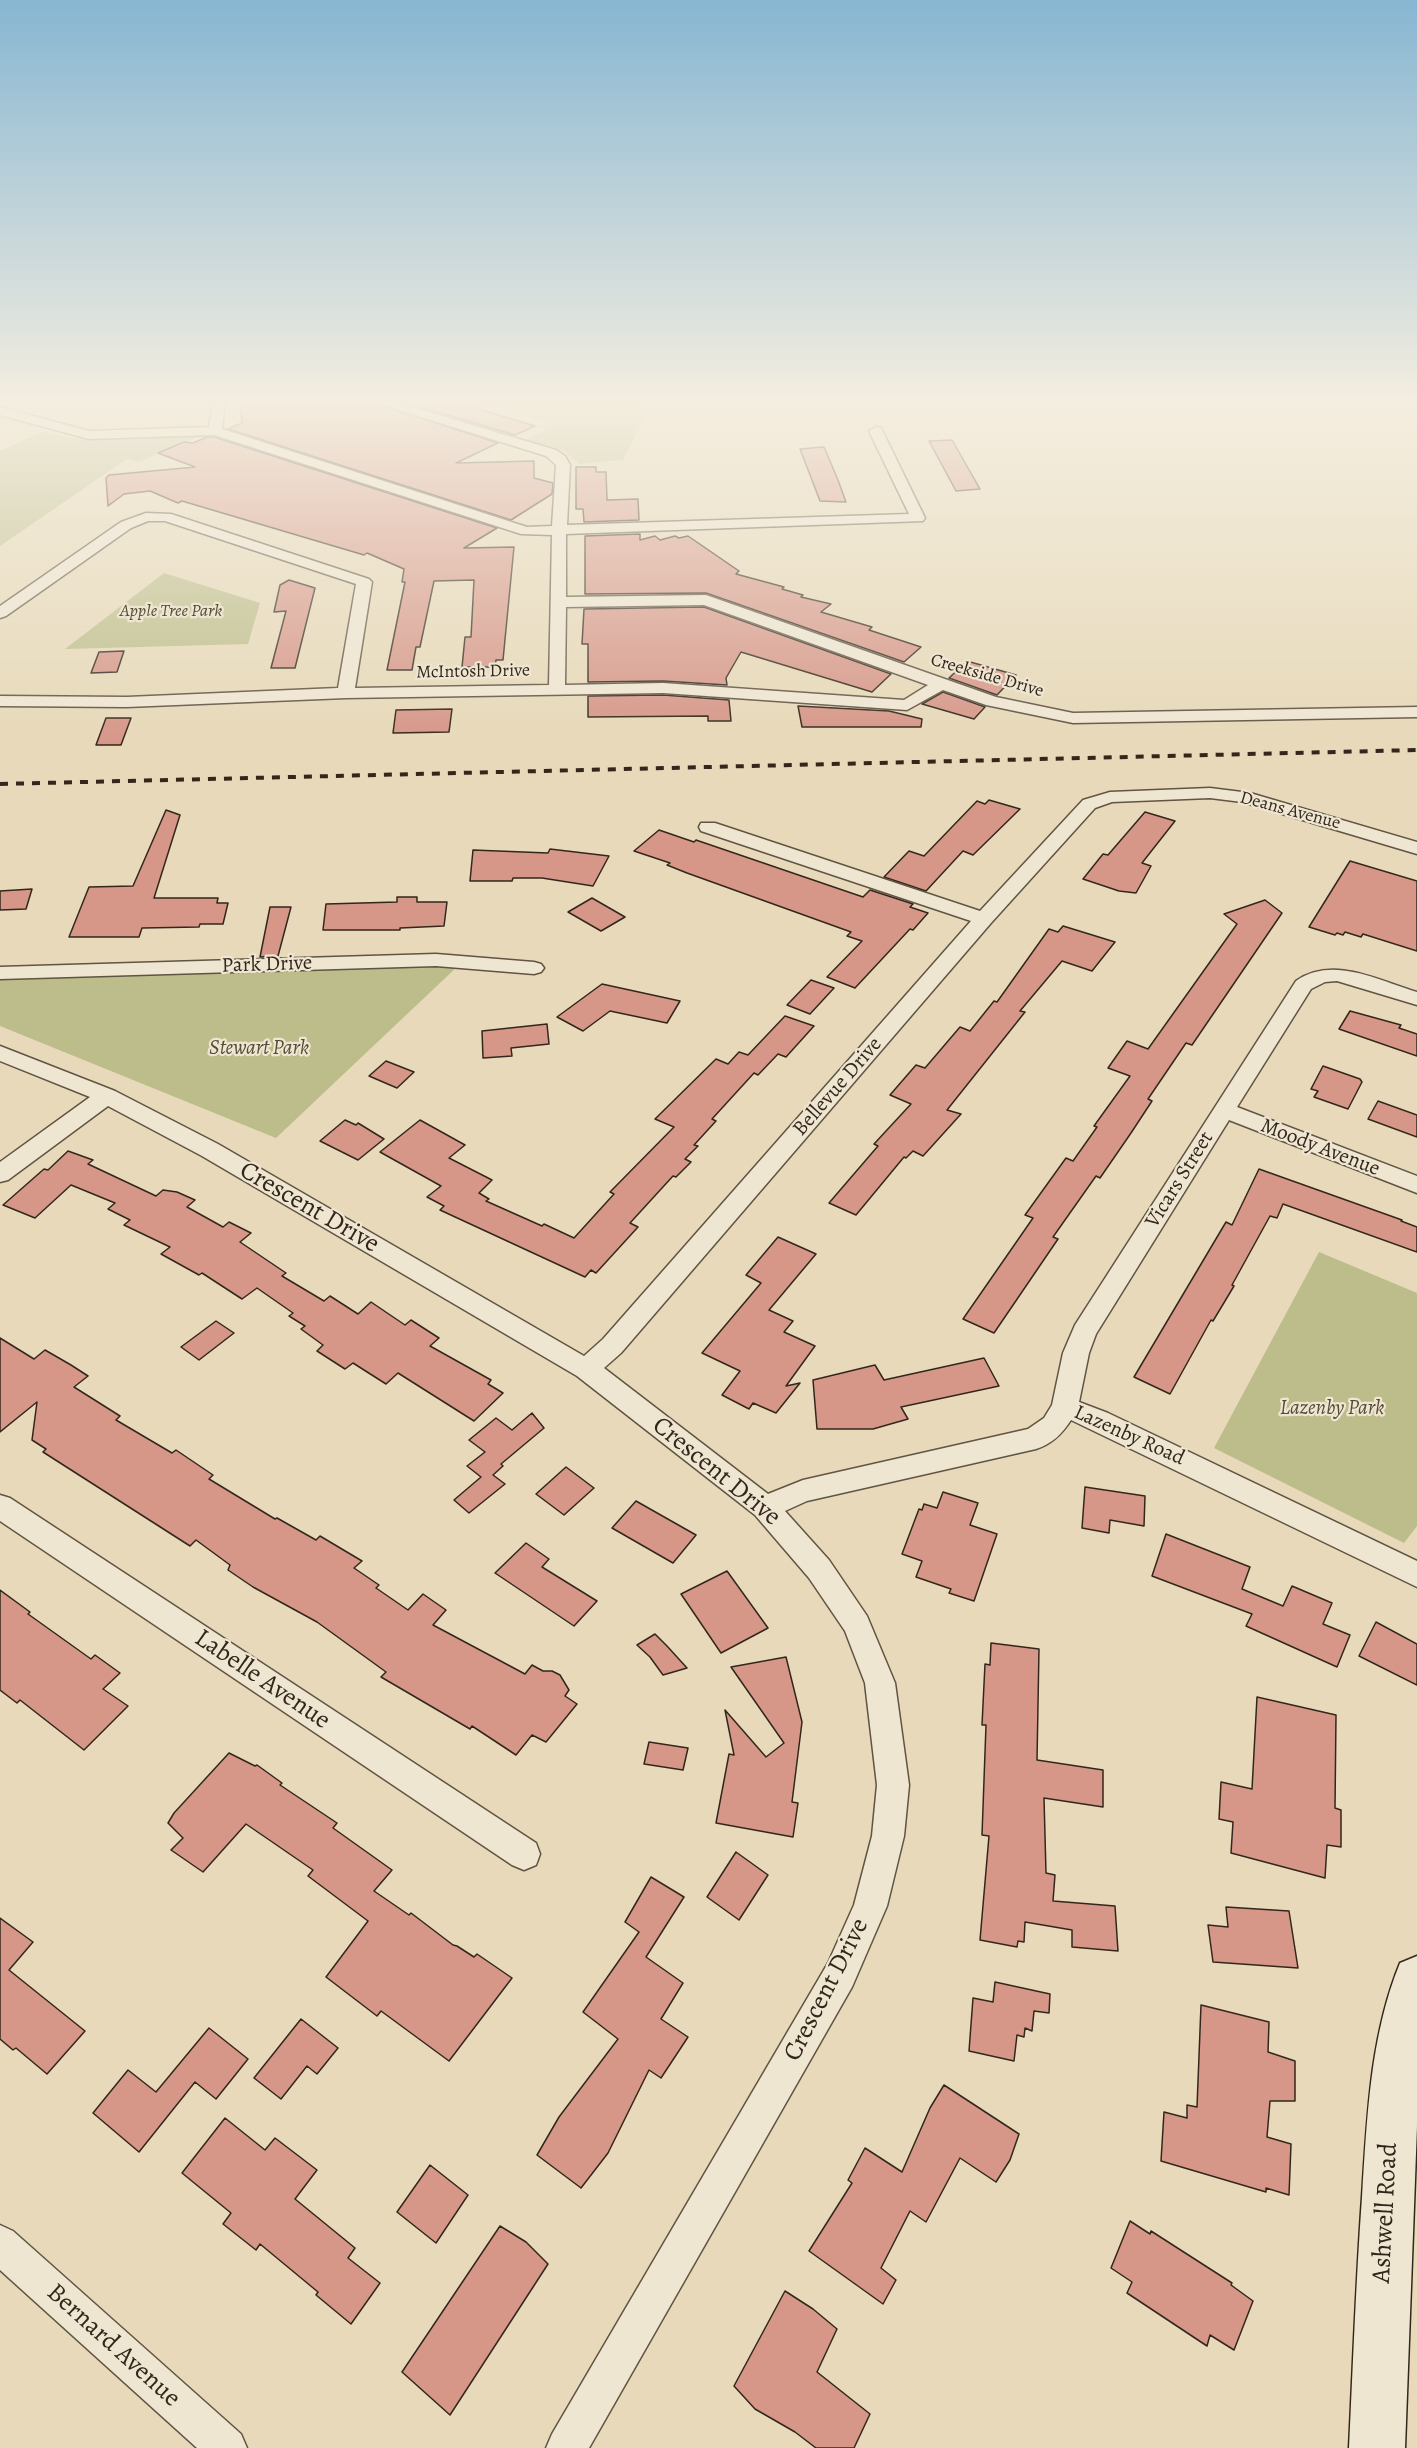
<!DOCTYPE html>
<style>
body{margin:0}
canvas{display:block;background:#e7d9b9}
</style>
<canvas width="1417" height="2448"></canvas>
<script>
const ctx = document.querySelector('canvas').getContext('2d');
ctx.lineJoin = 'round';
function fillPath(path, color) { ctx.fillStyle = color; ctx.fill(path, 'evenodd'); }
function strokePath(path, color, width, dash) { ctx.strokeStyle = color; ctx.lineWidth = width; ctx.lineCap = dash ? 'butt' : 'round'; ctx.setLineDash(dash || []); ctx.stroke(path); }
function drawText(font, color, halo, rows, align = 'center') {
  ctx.font = font + ' Alegreya,serif'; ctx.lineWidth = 4.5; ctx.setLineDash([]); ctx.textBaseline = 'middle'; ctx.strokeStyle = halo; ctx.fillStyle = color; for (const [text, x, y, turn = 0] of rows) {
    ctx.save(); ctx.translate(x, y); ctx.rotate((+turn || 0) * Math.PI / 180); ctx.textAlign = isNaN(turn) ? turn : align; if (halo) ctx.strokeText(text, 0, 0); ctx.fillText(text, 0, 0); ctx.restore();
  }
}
const green = new Path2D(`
 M 477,401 L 624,401 L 649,408 L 623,460 L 579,464 L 564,451 L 525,440 L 554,425 Z
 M 44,431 C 95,449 150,434 203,435 L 139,462 L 127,459 L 0,546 L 0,451 Z
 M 164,573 L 260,603 L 248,644 L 65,649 Z
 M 459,965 L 276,1138 L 0,1026 L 0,979 Z
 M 1319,1252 L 1417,1293 L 1417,1526 L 1404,1543 L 1214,1448 Z`);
const building = new Path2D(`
 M 240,401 L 368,401 L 498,443 L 456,463 L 534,461 L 534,478 L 553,483 L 552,494 L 511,520 L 228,429 L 242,423 Z
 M 400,401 L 487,401 L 475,408 L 535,426 L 515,435 Z
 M 207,437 L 214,437 L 497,528 L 464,548 L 514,547 L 503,660 L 496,660 L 495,667 L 462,667 L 465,637 L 471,637 L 474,580 L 434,581 L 420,647 L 416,647 L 412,670 L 387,670 L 405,582 L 402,582 L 404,569 L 367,553 L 364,555 L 182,501 L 178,503 L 150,491 L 124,494 L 108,506 L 106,478 L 109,475 L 195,467 L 158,453 L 184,442 L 193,443 Z
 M 952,440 L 980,489 L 956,491 L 929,441 Z
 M 824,447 L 838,480 L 846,502 L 820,501 L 800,449 Z
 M 576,467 L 596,467 L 596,472 L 606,472 L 607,500 L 638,499 L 639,520 L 584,522 L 583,509 L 576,509 Z
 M 640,534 L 640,540 L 655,536 L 660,540 L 675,536 L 679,538 L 688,536 L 739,571 L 736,574 L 784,587 L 782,589 L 803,595 L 801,597 L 831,604 L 821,612 L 872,627 L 869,630 L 921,647 L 904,662 L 706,593 L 585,594 L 585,536 Z
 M 289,580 L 315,588 L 295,668 L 271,668 L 286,611 L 274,612 L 280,585 Z
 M 704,607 L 891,674 L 872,692 L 741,652 L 726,678 L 727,685 L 663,681 L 588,682 L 588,644 L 582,644 L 584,609 Z
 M 124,651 L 117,672 L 91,673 L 99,652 Z
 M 967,661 L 1016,675 L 997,695 L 949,678 Z
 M 943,692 L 985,707 L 974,719 L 922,704 Z
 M 663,695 L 729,700 L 731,721 L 708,721 L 708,716 L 588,717 L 588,696 Z
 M 798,706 L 889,711 L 922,719 L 921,727 L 802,727 Z
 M 452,709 L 449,732 L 393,733 L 396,710 Z
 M 106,718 L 131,718 L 121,745 L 96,745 Z
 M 989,800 L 1020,809 L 973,855 L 963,851 L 926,891 L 884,877 L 909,851 L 924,856 L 977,801 L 985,804 Z
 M 166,810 L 180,815 L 154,898 L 218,898 L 217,903 L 228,903 L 223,924 L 200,924 L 199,927 L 142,928 L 139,937 L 69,937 L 89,887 L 133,886 Z
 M 1145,812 L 1175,821 L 1142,863 L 1151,866 L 1136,893 L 1119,891 L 1083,879 L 1103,854 L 1108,855 Z
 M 659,830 L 694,842 L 696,840 L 863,897 L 870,890 L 913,904 L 910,907 L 928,913 L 913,930 L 910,929 L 855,988 L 827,977 L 862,941 L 847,936 L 851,932 L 687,873 L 667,865 L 670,863 L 634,851 Z
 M 550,849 L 609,856 L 593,886 L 542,878 L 513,878 L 512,881 L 470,881 L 473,850 L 548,853 Z
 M 1350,861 L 1417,881 L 1417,951 L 1363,934 L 1361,937 L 1345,932 L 1343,935 L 1337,933 L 1335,935 L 1309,927 Z
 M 32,889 L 26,909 L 0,910 L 0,891 Z
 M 397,897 L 417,897 L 417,902 L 447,902 L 444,926 L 400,928 L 400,930 L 323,930 L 326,904 L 397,902 Z
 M 592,898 L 625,917 L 601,931 L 568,912 Z
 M 1265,900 L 1282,913 L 1192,1045 L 1186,1043 L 1148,1099 L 1152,1101 L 1131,1133 L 1100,1178 L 1096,1176 L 1053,1237 L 1058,1239 L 994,1333 L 963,1319 L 1033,1218 L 1025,1215 L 1066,1158 L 1073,1161 L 1097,1127 L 1094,1126 L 1130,1076 L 1108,1068 L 1127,1041 L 1148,1049 L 1237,924 L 1224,914 Z
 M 270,907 L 291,907 L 278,956 L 260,957 Z
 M 1063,926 L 1115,942 L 1092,971 L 1062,961 L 1020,1011 L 1025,1012 L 947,1110 L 961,1114 L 923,1156 L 913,1151 L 906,1158 L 904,1157 L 856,1215 L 829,1203 L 878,1146 L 874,1144 L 911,1104 L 890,1095 L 916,1065 L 925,1068 L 960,1027 L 970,1031 L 994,1001 L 997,1002 L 1049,929 L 1058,932 Z
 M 811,980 L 834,988 L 810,1014 L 787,1005 Z
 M 602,984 L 680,1001 L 667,1023 L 610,1011 L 583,1031 L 557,1017 Z
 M 1350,1011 L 1401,1025 L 1399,1028 L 1417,1034 L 1417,1056 L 1339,1029 Z
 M 785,1016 L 814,1026 L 786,1057 L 778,1054 L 758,1075 L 754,1073 L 712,1119 L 716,1121 L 694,1145 L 698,1146 L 685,1159 L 691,1162 L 676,1177 L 673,1176 L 630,1223 L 638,1227 L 596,1273 L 591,1270 L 585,1277 L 440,1210 L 444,1206 L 427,1197 L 441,1186 L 380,1152 L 420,1120 L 465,1145 L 449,1158 L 492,1180 L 479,1193 L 489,1199 L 486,1201 L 542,1226 L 544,1224 L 574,1238 L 614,1194 L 610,1192 L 674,1127 L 655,1119 L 716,1059 L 728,1064 L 739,1052 L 748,1055 Z
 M 547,1024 L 549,1044 L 511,1048 L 512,1056 L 483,1058 L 482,1031 Z
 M 386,1061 L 414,1072 L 397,1088 L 369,1076 Z
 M 1323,1066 L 1360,1079 L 1362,1082 L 1348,1109 L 1314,1097 L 1318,1091 L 1311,1089 Z
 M 1378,1101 L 1417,1115 L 1417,1137 L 1368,1119 Z
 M 345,1120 L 356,1125 L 358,1123 L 384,1139 L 358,1160 L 320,1141 Z
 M 68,1151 L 93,1160 L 88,1164 L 156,1196 L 163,1190 L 177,1192 L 195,1200 L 187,1207 L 223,1227 L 229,1222 L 251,1233 L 240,1242 L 286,1273 L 282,1276 L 324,1301 L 330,1296 L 358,1314 L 371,1302 L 405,1325 L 411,1320 L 439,1338 L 430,1346 L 491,1380 L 488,1384 L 503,1393 L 474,1421 L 398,1373 L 386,1384 L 353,1363 L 345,1369 L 317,1351 L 323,1345 L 301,1329 L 305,1326 L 289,1316 L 293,1313 L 257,1288 L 242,1299 L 202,1273 L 199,1275 L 161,1254 L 170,1247 L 124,1225 L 130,1220 L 108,1209 L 115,1203 L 71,1185 L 35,1218 L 3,1205 L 44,1169 L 48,1170 Z
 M 1259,1169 L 1402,1220 L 1401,1221 L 1417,1227 L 1417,1252 L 1283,1204 L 1277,1218 L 1270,1216 L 1232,1285 L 1234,1286 L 1213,1321 L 1211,1320 L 1170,1394 L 1134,1377 L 1226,1222 L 1232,1225 Z
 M 778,1237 L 816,1254 L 769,1310 L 793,1321 L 784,1332 L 815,1346 L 786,1386 L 800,1383 L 776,1413 L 753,1403 L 749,1409 L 722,1395 L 740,1371 L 702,1353 L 761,1283 L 746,1275 Z
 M 216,1321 L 234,1333 L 199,1360 L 181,1347 Z
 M 0,1338 L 34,1359 L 45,1350 L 71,1365 L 88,1376 L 74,1387 L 120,1416 L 116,1420 L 172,1453 L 176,1450 L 213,1475 L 209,1479 L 275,1519 L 277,1518 L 316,1540 L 320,1536 L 362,1561 L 354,1568 L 379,1585 L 376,1588 L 408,1610 L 423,1594 L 446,1610 L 433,1625 L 525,1674 L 532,1665 L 543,1671 L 552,1671 L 560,1675 L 569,1690 L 565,1696 L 577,1704 L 546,1742 L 532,1735 L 516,1755 L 472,1726 L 470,1729 L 381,1677 L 386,1672 L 317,1622 L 253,1587 L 228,1570 L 230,1565 L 196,1540 L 190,1546 L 43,1452 L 46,1449 L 32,1440 L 37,1402 L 0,1432 Z
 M 984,1358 L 999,1386 L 901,1407 L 908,1419 L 873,1429 L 817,1429 L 813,1380 L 875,1365 L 884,1380 Z
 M 532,1413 L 544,1428 L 501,1464 L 503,1466 L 493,1475 L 505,1484 L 469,1513 L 454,1500 L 481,1477 L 467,1466 L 485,1452 L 469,1440 L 496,1418 L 512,1430 Z
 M 566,1467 L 594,1488 L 564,1515 L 536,1494 Z
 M 1085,1487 L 1145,1496 L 1144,1526 L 1110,1520 L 1109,1533 L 1082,1528 Z
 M 943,1492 L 978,1503 L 970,1525 L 997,1534 L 974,1601 L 949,1593 L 951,1589 L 916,1577 L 922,1561 L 902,1554 L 919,1509 L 922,1510 L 924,1504 L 937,1508 Z
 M 636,1501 L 696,1535 L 673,1563 L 612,1528 Z
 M 1166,1534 L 1250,1567 L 1242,1589 L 1283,1606 L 1292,1586 L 1332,1603 L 1323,1624 L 1350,1635 L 1337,1667 L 1246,1626 L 1252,1614 L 1152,1576 Z
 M 526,1543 L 549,1559 L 542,1567 L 597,1601 L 574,1626 L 495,1573 Z
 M 727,1571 L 768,1628 L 721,1653 L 681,1594 Z
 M 0,1590 L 30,1612 L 28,1614 L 91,1659 L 95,1655 L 120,1673 L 103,1689 L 128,1706 L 84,1750 L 20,1700 L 17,1703 L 0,1690 Z
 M 1376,1622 L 1417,1644 L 1417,1685 L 1359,1656 Z
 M 655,1634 L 667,1646 L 687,1668 L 663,1675 L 650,1657 L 637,1645 Z
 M 991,1643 L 1039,1649 L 1037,1760 L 1103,1770 L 1103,1807 L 1044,1798 L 1046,1873 L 1055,1875 L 1053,1901 L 1115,1906 L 1118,1951 L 1072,1947 L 1072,1930 L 1025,1922 L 1024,1942 L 1018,1941 L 1017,1947 L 980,1940 L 989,1836 L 982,1835 L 986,1725 L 982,1725 L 985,1664 L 990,1665 Z
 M 786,1657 L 802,1722 L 792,1802 L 798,1803 L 793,1837 L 716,1823 L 729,1754 L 734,1755 L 725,1710 L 766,1757 L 784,1743 L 731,1667 Z
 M 1257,1697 L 1336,1715 L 1335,1808 L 1341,1810 L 1341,1847 L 1327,1845 L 1325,1878 L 1231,1853 L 1233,1822 L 1219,1819 L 1221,1782 L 1252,1789 Z
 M 649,1742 L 688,1748 L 683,1770 L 644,1764 Z
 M 229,1753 L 255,1766 L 257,1765 L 282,1783 L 280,1785 L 337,1823 L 333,1828 L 392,1870 L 374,1891 L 409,1915 L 411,1913 L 453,1945 L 457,1946 L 474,1957 L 477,1954 L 512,1978 L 449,2061 L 381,2011 L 377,2016 L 326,1977 L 368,1921 L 308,1876 L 313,1870 L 246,1824 L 203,1872 L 171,1850 L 183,1838 L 168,1823 L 174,1813 Z
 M 736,1852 L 768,1875 L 739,1920 L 707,1897 Z
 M 651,1877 L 684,1897 L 646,1957 L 683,1983 L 661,2019 L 688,2037 L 661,2078 L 649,2070 L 608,2153 L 581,2188 L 537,2155 L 559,2117 L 618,2039 L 583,2012 L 639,1932 L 625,1922 Z
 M 1226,1907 L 1289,1911 L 1298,1968 L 1213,1962 L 1208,1925 L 1228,1927 Z
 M 0,1918 L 33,1942 L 9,1970 L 85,2031 L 47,2074 L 16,2048 L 13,2050 L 0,2039 Z
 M 995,1982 L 1050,1994 L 1049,2013 L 1034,2011 L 1032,2031 L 1025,2028 L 1024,2037 L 1017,2035 L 1014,2061 L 969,2051 L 973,1998 L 993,2002 Z
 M 1201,2005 L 1269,2022 L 1268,2052 L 1295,2061 L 1295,2101 L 1270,2101 L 1267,2137 L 1291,2144 L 1289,2195 L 1266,2188 L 1266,2192 L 1161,2161 L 1164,2112 L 1187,2118 L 1187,2105 L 1197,2107 Z
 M 301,2019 L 338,2048 L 317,2074 L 307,2066 L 281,2099 L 254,2078 Z
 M 209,2028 L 248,2059 L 216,2099 L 195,2082 L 139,2152 L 93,2113 L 128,2070 L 156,2092 Z
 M 944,2085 L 1019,2134 L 1010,2160 L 996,2182 L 960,2158 L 926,2222 L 910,2211 L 881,2268 L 896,2280 L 883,2304 L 809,2251 L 852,2183 L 848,2180 L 865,2148 L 902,2172 L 930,2108 Z
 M 225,2118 L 265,2150 L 275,2138 L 317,2170 L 295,2199 L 355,2248 L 348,2258 L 380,2283 L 351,2324 L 316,2295 L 318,2292 L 260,2244 L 256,2250 L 223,2224 L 231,2213 L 182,2173 Z
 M 430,2165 L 468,2195 L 436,2243 L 397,2212 Z
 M 1130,2221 L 1150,2234 L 1151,2231 L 1232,2283 L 1231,2285 L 1253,2301 L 1234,2350 L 1210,2335 L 1207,2346 L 1127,2293 L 1132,2282 L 1111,2268 Z
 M 500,2226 L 526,2242 L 548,2264 L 450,2415 L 402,2372 Z
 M 785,2291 L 813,2309 L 837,2329 L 817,2372 L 870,2414 L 854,2448 L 816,2448 L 795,2432 L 755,2409 L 734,2386 Z`);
const street = new Path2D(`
 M 213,401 L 225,401 L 222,429 L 527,527 L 552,526 L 556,465 L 546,456 L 370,401 L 391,401 L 556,450 L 565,456 L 570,465 L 567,525 L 909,514 L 869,431 L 876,427 L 881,428 L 925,518 L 923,521 L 566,534 L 566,597 L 706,595 L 996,697 L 1073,713 L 1417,707 L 1417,717 L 1073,723 L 986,705 L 943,690 L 907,710 L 663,693 L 346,698 L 127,707 L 0,706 L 0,696 L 127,697 L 338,688 L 356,584 L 165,521 L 148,521 L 131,528 L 6,616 L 0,618 L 0,606 L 121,522 L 146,513 L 171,514 L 369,579 L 372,582 L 355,688 L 549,685 L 552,535 L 521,534 L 214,435 L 89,439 L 0,415 L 0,407 L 89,431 L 209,427 ZM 704,605 L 928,685 L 904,700 L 663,683 L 565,685 L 566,607 Z
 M 1210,788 L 1250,793 L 1417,842 L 1417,854 L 1242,802 L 1210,798 L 1112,802 L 1095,808 L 991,923 L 621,1353 L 604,1368 L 768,1494 L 803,1480 L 1028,1429 L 1044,1418 L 1052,1405 L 1063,1353 L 1075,1325 L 1296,981 C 1333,955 1379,981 1417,992 L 1417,1005 L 1337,981 L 1325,982 L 1311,989 L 1237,1107 L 1417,1176 L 1417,1193 L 1229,1120 L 1096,1334 L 1089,1353 L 1079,1402 L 1108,1413 L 1417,1561 L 1417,1587 L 1071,1420 C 1062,1434 1052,1444 1036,1449 L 807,1501 L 785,1511 L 829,1560 L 867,1616 L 895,1683 L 909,1785 L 904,1836 L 887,1906 L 852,1987 L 589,2448 L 546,2448 L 552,2434 L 828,1963 L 854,1905 L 872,1836 L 877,1785 L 865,1683 L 845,1631 L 809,1578 L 755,1515 L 577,1376 L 202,1156 L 108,1106 L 8,1180 L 0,1182 L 0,1162 L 90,1097 L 0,1061 L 0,1046 L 115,1091 L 218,1144 L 584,1356 L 603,1339 L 971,921 L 701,831 L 699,827 L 701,823 L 715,823 L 980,911 L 1083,800 L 1110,792 Z
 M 436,954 L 534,962 L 541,964 L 544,968 L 541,972 L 534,974 L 436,966 L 0,979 L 0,967 Z
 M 0,1495 L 10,1498 L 536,1843 L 540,1854 L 536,1865 L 524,1870 L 512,1865 L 0,1521 Z
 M 0,2225 L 13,2231 L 241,2434 L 247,2448 L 197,2448 L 0,2270 Z`);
const secondary = new Path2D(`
 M 1417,1956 L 1417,2126 L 1405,2448 L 1349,2448 C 1353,2364 1356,2281 1362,2197 C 1367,2119 1370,2036 1400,1963 Z`);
const rail = new Path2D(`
 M 0,784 L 1417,750`);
const farParknames = [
 ["Apple Tree Park",171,612]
];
const farStreetnames = [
 ["McIntosh Drive",473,672,-1],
 ["Creekside Drive",987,676,16],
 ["Deans Avenue",1290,811,15]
];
const streetNames = [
 ["Park Drive",267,965,-2],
 ["Bellevue Drive",838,1087,-49],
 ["Moody Avenue",1320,1148,21],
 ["Vicars Street",1180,1180,-58],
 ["Lazenby Road",1129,1436,24]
];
const parkNames = [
 ["Stewart Park",259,1049],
 ["Lazenby Park",1332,1409]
];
const nearStreetnames = [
 ["Crescent Drive",309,1208,30],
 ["Crescent Drive",716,1472,39],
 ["Labelle Avenue",262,1680,34],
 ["Crescent Drive",827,1990,-63],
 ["Ashwell Road",1386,2213,-87],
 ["Bernard Avenue",113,2346,42]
];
fillPath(green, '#bcbd8a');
fillPath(building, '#d69789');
strokePath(building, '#33271c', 1.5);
strokePath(street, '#605443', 3);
strokePath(secondary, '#33271c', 3);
fillPath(street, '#efe6d2');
fillPath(secondary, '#efe6d2');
strokePath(rail, '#33271c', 4, [8, 8]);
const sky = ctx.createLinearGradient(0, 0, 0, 744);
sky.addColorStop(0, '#87b6d2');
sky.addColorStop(0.54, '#f4eee0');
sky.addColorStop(1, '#f4eee000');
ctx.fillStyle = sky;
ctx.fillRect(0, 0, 1417, 744);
drawText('italic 18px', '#554c38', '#efe6d2', farParknames);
drawText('18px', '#33271c', '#efe6d2', farStreetnames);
drawText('21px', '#33271c', '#efe6d2', streetNames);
drawText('italic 21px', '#554c38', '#efe6d2', parkNames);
drawText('26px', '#33271c', '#efe6d2', nearStreetnames);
</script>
